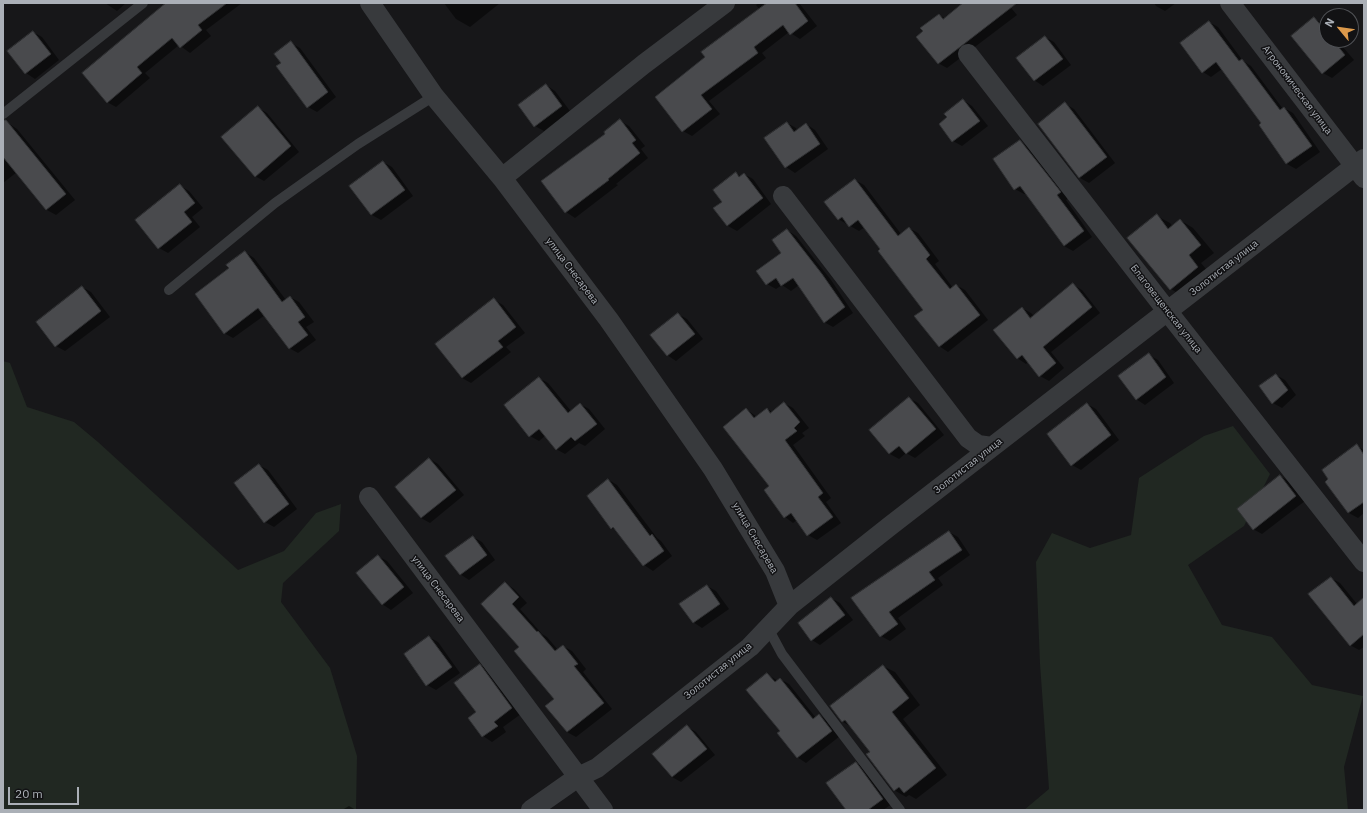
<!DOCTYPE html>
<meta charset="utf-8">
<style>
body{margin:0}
#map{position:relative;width:1367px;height:813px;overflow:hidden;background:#171719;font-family:"IBM Plex Sans",sans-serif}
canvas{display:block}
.frame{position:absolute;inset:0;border:4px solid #abb0b7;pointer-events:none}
.north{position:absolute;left:1319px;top:8px;width:40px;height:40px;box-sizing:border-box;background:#121214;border:1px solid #4f5155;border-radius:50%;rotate:299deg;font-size:11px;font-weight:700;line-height:16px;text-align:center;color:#abb0b7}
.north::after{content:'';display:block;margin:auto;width:14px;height:18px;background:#dc994b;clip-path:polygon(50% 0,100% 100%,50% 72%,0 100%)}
.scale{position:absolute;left:8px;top:787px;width:71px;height:18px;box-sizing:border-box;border:2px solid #abb0b7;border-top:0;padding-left:5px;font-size:12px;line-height:14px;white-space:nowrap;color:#abb0b7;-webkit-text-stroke:3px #121214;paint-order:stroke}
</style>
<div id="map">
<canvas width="1367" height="813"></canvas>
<div class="frame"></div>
<div class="north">N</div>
<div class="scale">20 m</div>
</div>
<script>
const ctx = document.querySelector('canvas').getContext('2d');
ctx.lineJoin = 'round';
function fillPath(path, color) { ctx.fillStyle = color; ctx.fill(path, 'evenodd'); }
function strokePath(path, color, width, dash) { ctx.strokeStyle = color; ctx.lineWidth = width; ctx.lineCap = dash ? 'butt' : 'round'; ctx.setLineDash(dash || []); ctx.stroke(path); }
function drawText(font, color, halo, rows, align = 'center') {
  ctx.font = font + ' "IBM Plex Sans",sans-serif'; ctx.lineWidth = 3; ctx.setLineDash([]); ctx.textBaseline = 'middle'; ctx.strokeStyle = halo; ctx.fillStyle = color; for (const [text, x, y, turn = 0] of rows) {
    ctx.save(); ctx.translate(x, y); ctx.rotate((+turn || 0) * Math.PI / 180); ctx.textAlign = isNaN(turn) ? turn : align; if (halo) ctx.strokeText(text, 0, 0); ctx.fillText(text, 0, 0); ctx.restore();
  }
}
const green = new Path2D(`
 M 3,361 L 10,363 L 27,407 L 74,422 L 98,442 L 238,570 L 284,551 L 316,513 L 341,504 L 339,531 L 283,583 L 281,602 L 330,668 L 357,756 L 356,810 L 3,810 Z
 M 1233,426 L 1270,474 L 1244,526 L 1188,565 L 1222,625 L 1272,637 L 1312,685 L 1363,696 L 1344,767 L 1348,810 L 1024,810 L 1049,789 L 1040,664 L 1036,562 L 1052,533 L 1090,548 L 1131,535 L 1139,478 L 1204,436 Z`);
const shadow = new Path2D(`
 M 105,3 L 126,3 L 117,11 Z
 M 167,3 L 242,3 L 206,30 L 211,36 L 190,53 L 179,45 L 145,73 L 150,78 L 116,107 L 107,102 Z
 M 444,3 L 500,3 L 470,27 L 456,19 Z
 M 759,3 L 799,3 L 817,26 L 800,39 L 789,32 L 762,53 L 766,58 L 709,101 L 720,114 L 692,136 L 683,131 L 706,57 L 760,10 L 756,5 Z
 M 964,3 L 1007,3 L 1017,15 L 947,68 L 938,63 L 939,15 L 945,18 Z
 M 1154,3 L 1176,3 L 1165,11 L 1156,6 Z
 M 1314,18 L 1323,24 L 1327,28 L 1327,40 L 1337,40 L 1354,60 L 1332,78 L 1323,73 L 1293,36 Z
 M 1209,22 L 1218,27 L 1243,61 L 1251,66 L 1283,109 L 1284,108 L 1293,113 L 1320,152 L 1296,169 L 1287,164 L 1260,125 L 1262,123 L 1222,69 L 1211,77 L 1203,72 Z
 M 33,32 L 42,37 L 59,60 L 35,79 L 26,73 L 8,51 Z
 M 1045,37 L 1054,42 L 1071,65 L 1043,86 L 1034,80 Z
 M 291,43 L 300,48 L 336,97 L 317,112 L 308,107 Z
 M 546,85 L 555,91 L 570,111 L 544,131 L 535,126 Z
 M 963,100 L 972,106 L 988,126 L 962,146 L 953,141 L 948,118 Z
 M 1065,104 L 1074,109 L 1115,163 L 1089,183 L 1080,178 L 1039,124 Z
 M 258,108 L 267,113 L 299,152 L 264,181 L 255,176 Z
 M 620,121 L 629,126 L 645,146 L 641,149 L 648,158 L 616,184 L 618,185 L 575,218 L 566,212 L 542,181 L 606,134 Z
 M 8,123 L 17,129 L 75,200 L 56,215 L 47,210 L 17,172 L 3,183 L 3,128 Z
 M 787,123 L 796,128 L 797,130 L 806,124 L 815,130 L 828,149 L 795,173 L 786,167 L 765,138 Z
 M 1020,142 L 1029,147 L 1069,198 L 1066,200 L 1092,237 L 1073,251 L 1064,246 L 1026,193 L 1024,194 L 1015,189 Z
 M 383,162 L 392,167 L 413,196 L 381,220 L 372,215 Z
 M 736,173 L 741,177 L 744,174 L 753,179 L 771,204 L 737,231 L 728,226 L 715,209 L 723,202 Z
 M 855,180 L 864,185 L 901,234 L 909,228 L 918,233 L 939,261 L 935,264 L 953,288 L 956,285 L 965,290 L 988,320 L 948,352 L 939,346 L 925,310 L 865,227 L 859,231 L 838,219 Z
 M 180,186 L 189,191 L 203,208 L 192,217 L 200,227 L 168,253 L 159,248 Z
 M 1157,216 L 1170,223 L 1173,227 L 1180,220 L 1193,228 L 1214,253 L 1201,263 L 1211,275 L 1184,297 L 1171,289 Z
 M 787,230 L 796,236 L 831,280 L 853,313 L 833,327 L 824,322 L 799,285 L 791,291 L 782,285 L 776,289 L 767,284 L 782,253 Z
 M 245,252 L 254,258 L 286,300 L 290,297 L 299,302 L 314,322 L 306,327 L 316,340 L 298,353 L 289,348 L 265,315 L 233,338 L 224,333 L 230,268 Z
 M 1073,285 L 1082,290 L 1100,313 L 1051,352 L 1064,368 L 1049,381 L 1040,376 L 1028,362 L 1026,364 L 1017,358 L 1022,308 L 1031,313 L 1034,316 Z
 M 82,287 L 91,292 L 110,317 L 65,351 L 56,346 Z
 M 494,300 L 503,305 L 525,333 L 506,347 L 511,352 L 471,383 L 462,378 Z
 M 678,314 L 687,319 L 703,339 L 676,361 L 667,355 Z
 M 1149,355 L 1158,360 L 1174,383 L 1145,405 L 1136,399 Z
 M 1276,375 L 1285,380 L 1296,395 L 1282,408 L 1273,403 Z
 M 539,378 L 548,383 L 571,411 L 580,404 L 589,409 L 605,429 L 585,446 L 579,443 L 565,454 L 556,449 L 545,436 L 539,441 L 530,436 Z
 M 909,398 L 918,403 L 944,435 L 915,458 L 906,453 L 899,459 L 890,454 L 870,430 Z
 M 784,403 L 793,408 L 809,428 L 802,433 L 805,436 L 793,445 L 831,498 L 826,502 L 841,523 L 817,540 L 808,535 L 797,520 L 793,523 L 785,517 L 771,486 L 746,409 L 757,417 L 767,409 L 773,412 Z
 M 1087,404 L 1096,409 L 1119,440 L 1081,470 L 1072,465 Z
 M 1357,446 L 1364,450 L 1364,513 L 1358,518 L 1349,513 L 1327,482 Z
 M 430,459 L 438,464 L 464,495 L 430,523 L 421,518 L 396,487 Z
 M 259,465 L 268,470 L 297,509 L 274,527 L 265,522 Z
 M 1280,476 L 1289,481 L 1305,501 L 1262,534 L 1253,529 Z
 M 609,480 L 617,485 L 657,538 L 661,541 L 672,556 L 653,571 L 644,565 L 618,532 L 612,528 Z
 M 949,532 L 958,537 L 970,555 L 938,578 L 943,585 L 898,618 L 906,629 L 890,641 L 881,636 L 853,598 Z
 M 473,537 L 482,542 L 495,560 L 469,580 L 460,574 Z
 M 378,556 L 387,561 L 413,593 L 391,610 L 382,604 Z
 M 1331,578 L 1340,583 L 1357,604 L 1364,599 L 1364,647 L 1359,650 L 1350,645 Z
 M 505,583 L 514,589 L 527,603 L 520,609 L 542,634 L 547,637 L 558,650 L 563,646 L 572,651 L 586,669 L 583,672 L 612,709 L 576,737 L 567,732 L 555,699 L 521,647 Z
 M 707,586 L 716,591 L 729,609 L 702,628 L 693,622 Z
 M 831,598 L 840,603 L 853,620 L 820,645 L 812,640 Z
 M 429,637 L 438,642 L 460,673 L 436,690 L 427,685 Z
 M 480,665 L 489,670 L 521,714 L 503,727 L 506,732 L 492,742 L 483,736 L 470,718 L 477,712 Z
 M 883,666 L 895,672 L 920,705 L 903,719 L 947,775 L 916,799 L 909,795 L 906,797 L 894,790 L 871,752 L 852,727 L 843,722 L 831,706 Z
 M 767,674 L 778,681 L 780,679 L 789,684 L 816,718 L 819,715 L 828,721 L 840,736 L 806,763 L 797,757 L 781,731 Z
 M 688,727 L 696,732 L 715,755 L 681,782 L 672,777 Z
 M 856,763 L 865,768 L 892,804 L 883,810 L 847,810 Z
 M 349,806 L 356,810 L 342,810 Z`);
const building = new Path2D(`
 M 166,3 L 227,3 L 198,25 L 202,30 L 180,48 L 172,38 L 137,67 L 142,73 L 107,103 L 82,73 Z
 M 767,3 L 795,3 L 808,21 L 790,35 L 783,25 L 754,47 L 758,53 L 701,95 L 712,109 L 682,132 L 655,97 L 705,57 L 701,52 Z
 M 963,3 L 1017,3 L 938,64 L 916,37 L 923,31 L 920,28 L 939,14 L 943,19 Z
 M 1314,17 L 1327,33 L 1327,40 L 1333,40 L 1345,55 L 1322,74 L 1291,36 Z
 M 1209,21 L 1239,61 L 1242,59 L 1280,110 L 1284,107 L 1312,146 L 1286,164 L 1259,125 L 1261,123 L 1216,62 L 1202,73 L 1180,43 Z
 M 33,31 L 51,54 L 25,74 L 7,51 Z
 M 1045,36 L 1063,59 L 1034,81 L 1016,58 Z
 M 291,41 L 328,92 L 307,108 L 276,66 L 281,63 L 274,54 Z
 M 546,84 L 562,106 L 534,127 L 518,105 Z
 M 963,99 L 980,121 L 952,142 L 939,124 L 947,117 L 944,114 Z
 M 1065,102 L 1107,157 L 1079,178 L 1038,124 Z
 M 258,106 L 291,146 L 255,177 L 221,137 Z
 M 620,119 L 636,140 L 632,143 L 640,153 L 608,179 L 609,180 L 565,213 L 541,181 L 605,134 L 604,132 Z
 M 3,120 L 6,120 L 66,194 L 46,210 L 3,157 Z
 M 787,122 L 794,132 L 806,123 L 820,144 L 785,168 L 764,138 Z
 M 1020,140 L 1061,192 L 1057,195 L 1084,231 L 1064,246 L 1020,186 L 1014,190 L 993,159 Z
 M 383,161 L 405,190 L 371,215 L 349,186 Z
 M 736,172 L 739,177 L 744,173 L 763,198 L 727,226 L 713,208 L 722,202 L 713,190 Z
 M 855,179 L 898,236 L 909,227 L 930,255 L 926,259 L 950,289 L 956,284 L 980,315 L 939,347 L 914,316 L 923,310 L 878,251 L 880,249 L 858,220 L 849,227 L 842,217 L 838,220 L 824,202 Z
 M 180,184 L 195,203 L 184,212 L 192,222 L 158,249 L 135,220 Z
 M 1157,214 L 1168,229 L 1180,219 L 1201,245 L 1189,255 L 1198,267 L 1170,290 L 1127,238 Z
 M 787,229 L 822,274 L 845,307 L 824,323 L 793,278 L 781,286 L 776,278 L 766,285 L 756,271 L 781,253 L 772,240 Z
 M 245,251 L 282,302 L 290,296 L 305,317 L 298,322 L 308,335 L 289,349 L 258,308 L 224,334 L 195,294 L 229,268 L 226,265 Z
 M 1073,283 L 1092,307 L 1043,347 L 1056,363 L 1039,377 L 1022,355 L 1017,359 L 993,330 L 1022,307 L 1030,318 Z
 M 82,286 L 101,311 L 55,347 L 36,322 Z
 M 494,298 L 516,327 L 498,341 L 503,347 L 462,378 L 435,344 Z
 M 678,313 L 695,334 L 667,356 L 650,335 Z
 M 1149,353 L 1166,377 L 1136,400 L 1118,376 Z
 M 1276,374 L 1288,390 L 1272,404 L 1259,386 Z
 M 539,377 L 568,413 L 580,403 L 597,424 L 575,441 L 571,437 L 556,450 L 539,429 L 529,437 L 504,405 Z
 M 909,397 L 936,429 L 906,454 L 899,446 L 889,454 L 869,430 Z
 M 784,402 L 800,422 L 794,428 L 797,431 L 785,440 L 823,493 L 818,497 L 833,517 L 807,536 L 791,513 L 784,518 L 764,490 L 769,486 L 723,427 L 746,408 L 754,418 L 767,408 L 770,413 Z
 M 1087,403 L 1111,435 L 1071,466 L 1047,434 Z
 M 1357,444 L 1364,455 L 1364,502 L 1348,513 L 1325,482 L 1328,479 L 1322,470 Z
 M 429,458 L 456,490 L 421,518 L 395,487 Z
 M 259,464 L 289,504 L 264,523 L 234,483 Z
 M 1280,475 L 1296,496 L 1253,530 L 1237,509 Z
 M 608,479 L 650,536 L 652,534 L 664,551 L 643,566 L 613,527 L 611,529 L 587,496 Z
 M 949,531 L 962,550 L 929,572 L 935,580 L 889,612 L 898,624 L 880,637 L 851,598 Z
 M 473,536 L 487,555 L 460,575 L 445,556 Z
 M 378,555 L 404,587 L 382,605 L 356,573 Z
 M 1331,577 L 1354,606 L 1364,597 L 1364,634 L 1350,646 L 1308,594 Z
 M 505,582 L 519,597 L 512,604 L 537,632 L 538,631 L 555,651 L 563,645 L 578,664 L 574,666 L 604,703 L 567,732 L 545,706 L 554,699 L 514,651 L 519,647 L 481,604 Z
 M 707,585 L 720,604 L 693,623 L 679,604 Z
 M 831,597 L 845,615 L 811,641 L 798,623 Z
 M 429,636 L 452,667 L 426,686 L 404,654 Z
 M 480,664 L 512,708 L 494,722 L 498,726 L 482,737 L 468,718 L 476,712 L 454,683 Z
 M 883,665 L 909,698 L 892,712 L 936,768 L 904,793 L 899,787 L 894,791 L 866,754 L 870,752 L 845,720 L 842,722 L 830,706 Z
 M 767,673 L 775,682 L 780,678 L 813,719 L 819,714 L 832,731 L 797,758 L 777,733 L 780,731 L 746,690 Z
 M 687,725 L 707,749 L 672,777 L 652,754 Z
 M 856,762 L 883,799 L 868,810 L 846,810 L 826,783 Z`);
const lane = new Path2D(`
 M 3,114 L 143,3
 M 169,290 L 275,203 L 358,144 L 434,96
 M 768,628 L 782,654 L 900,810`);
const street = new Path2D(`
 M 370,3 L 434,96 L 502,178 L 609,320 L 713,469 L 775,571 L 789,606
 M 1230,3 L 1364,178
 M 968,54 L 1168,312 L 1364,562
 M 502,178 L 644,64 L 725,3
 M 783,196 L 968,438 L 978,445 L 992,447
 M 369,497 L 603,810
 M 531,810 L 578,777 L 597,768 L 750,647 L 789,606 L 890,526 L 1364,159`);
const streetNames = [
 ["Агрономическая улица",1297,90,53],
 ["Золотистая улица",1224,268,-38],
 ["улица Снесарева",572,271,53],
 ["Благовещенская улица",1166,309,52],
 ["Золотистая улица",968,466,-38],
 ["улица Снесарева",755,538,60],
 ["улица Снесарева",438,589,53],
 ["Золотистая улица",718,671,-39]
];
fillPath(green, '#212822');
fillPath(shadow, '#0007');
fillPath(building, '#494a4d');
strokePath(building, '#313234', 1);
strokePath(lane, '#383a3d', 10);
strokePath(street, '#383a3d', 20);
drawText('10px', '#abb0b7', '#121214', streetNames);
</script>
